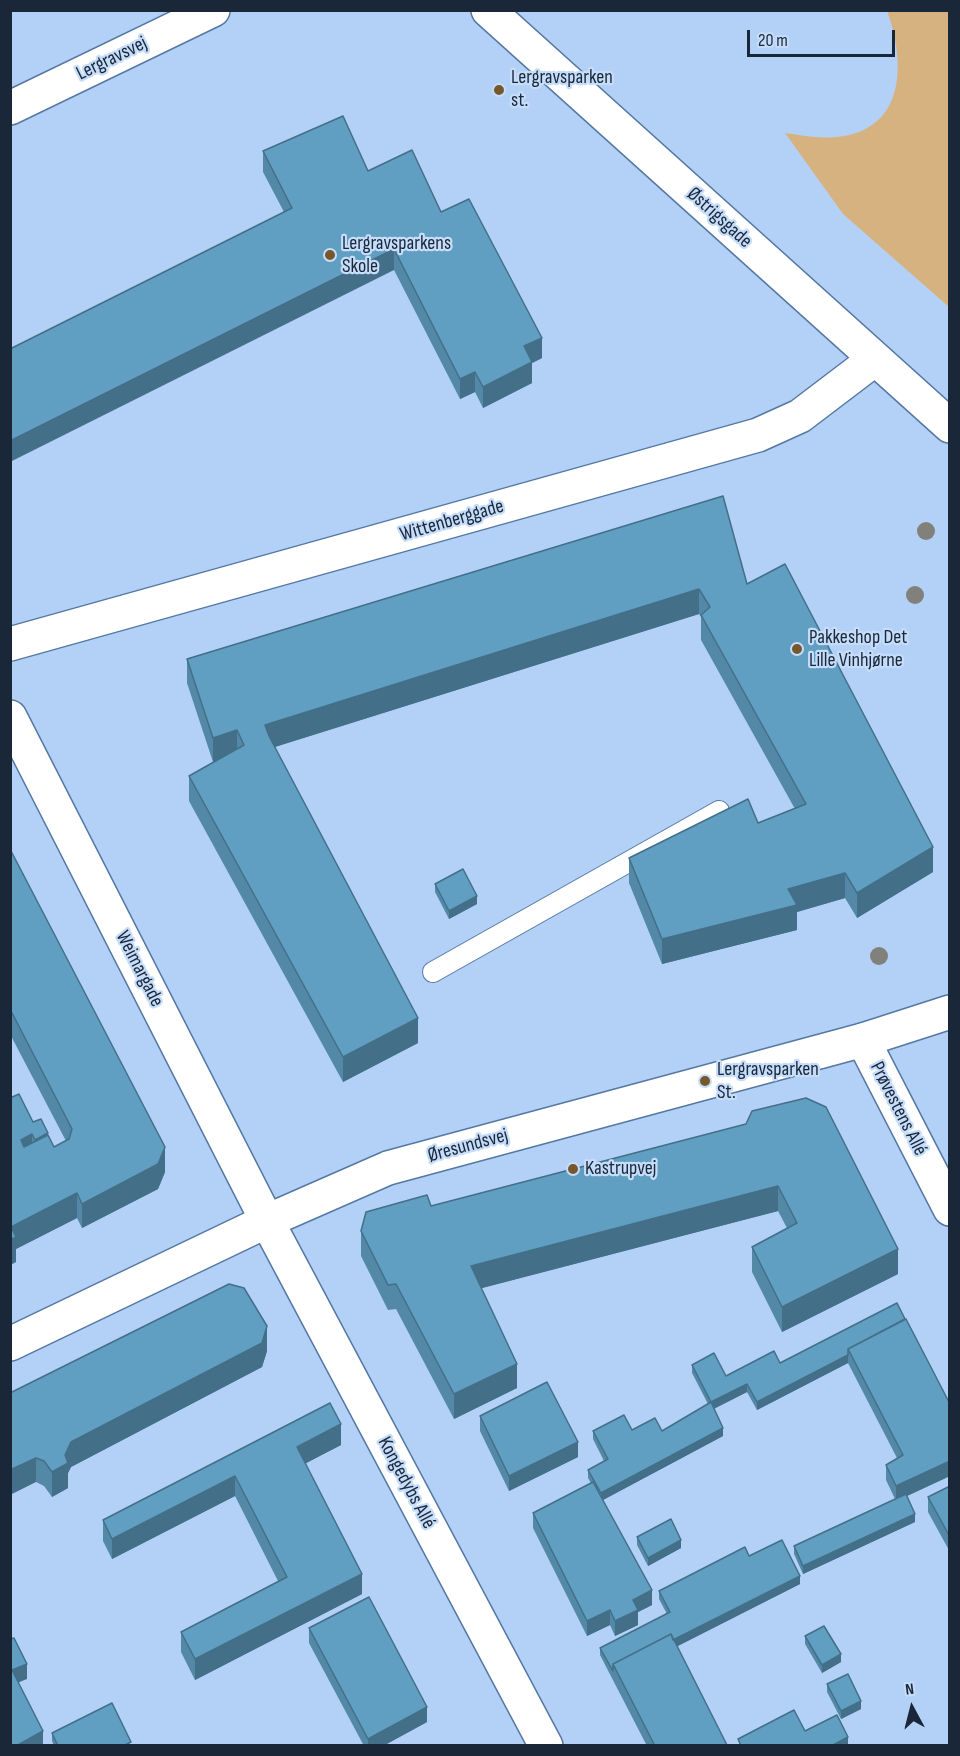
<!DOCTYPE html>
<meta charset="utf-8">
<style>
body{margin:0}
#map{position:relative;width:960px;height:1756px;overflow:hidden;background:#b3d1f7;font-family:"Sofia Sans Condensed",sans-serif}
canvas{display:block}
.frame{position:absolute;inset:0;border:12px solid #192739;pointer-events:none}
.north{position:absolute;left:882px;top:1678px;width:60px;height:60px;-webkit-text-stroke:4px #c6ddfa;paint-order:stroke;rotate:353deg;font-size:16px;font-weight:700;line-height:24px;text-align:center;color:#192739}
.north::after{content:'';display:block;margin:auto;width:21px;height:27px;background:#192739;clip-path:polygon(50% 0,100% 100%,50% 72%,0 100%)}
.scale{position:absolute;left:747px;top:30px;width:148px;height:27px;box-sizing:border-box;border:3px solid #192739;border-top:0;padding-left:8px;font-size:18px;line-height:21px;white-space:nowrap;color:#192739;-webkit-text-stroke:4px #c6ddfa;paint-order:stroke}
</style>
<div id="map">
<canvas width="960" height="1756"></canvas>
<div class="frame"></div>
<div class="north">N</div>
<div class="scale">20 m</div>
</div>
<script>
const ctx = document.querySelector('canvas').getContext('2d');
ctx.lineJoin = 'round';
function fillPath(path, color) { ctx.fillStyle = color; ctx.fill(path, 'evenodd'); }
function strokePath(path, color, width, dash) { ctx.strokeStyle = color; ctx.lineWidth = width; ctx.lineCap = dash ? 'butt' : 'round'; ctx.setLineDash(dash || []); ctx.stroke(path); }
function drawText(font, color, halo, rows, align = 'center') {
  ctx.font = font + ' "Sofia Sans Condensed",sans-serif'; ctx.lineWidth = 4.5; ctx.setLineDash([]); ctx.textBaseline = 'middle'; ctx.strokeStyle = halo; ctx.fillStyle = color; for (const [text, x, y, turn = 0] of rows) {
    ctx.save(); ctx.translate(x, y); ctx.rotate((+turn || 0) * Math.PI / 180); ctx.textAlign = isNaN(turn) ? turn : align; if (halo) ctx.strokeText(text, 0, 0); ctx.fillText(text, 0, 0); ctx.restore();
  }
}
const green = new Path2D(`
 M 887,11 L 949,11 L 949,307 L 843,214 L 785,133 C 802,135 819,139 836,137 C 906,131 906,62 887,11 Z`);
const lane = new Path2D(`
 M 433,972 L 719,811`);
const street = new Path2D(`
 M 10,108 L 213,10
 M 10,644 L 758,435 L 800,416 L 875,359
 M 10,717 L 267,1221 L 546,1746
 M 863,1040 L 950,1209`);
const secondary = new Path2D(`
 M 488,10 L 950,426
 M 10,1344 L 267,1221 L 388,1168 L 863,1040 L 950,1012`);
const trees = [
 [926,531],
 [915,595],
 [879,956]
];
const wall = new Path2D(`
 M 263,151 L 368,171 L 441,212 L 542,358 L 532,363 L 532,383 L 483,408 L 475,392 L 460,399 L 394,270 L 284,212 L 263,172 Z
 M 723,496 L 747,584 L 933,872 L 857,918 L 845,898 L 797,912 L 797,930 L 662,964 L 629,883 L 629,858 L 758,823 L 795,809 L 701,640 L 701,617 L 699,614 L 275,747 L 418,1043 L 343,1082 L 189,801 L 189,776 L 213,762 L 187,683 L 187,659 Z
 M 10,849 L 165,1172 L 158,1189 L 82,1228 L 77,1218 L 16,1249 L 16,1262 L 10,1265 L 33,1122 L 48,1135 L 54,1147 L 66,1141 L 10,1034 Z
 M 435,884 L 477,904 L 449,919 L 435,892 Z
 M 746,1124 L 898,1274 L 782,1332 L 752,1272 L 752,1247 L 787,1228 L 778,1211 L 481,1288 L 517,1388 L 454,1419 L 396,1309 L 388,1310 L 361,1256 L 361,1231 L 431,1206 Z
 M 897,1303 L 950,1404 L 950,1476 L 907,1496 L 915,1522 L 803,1574 L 794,1554 L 794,1546 L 895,1499 L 886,1480 L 886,1465 L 897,1458 L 848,1363 L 757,1410 L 747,1392 L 714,1409 L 723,1436 L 603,1500 L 652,1605 L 638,1612 L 638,1625 L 615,1636 L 610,1625 L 587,1636 L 533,1528 L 533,1513 L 591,1483 L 588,1478 L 588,1470 L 604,1461 L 593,1439 L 593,1431 L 662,1431 L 708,1404 L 692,1373 L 692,1365 L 726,1376 L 780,1363 Z
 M 267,1351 L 262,1367 L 71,1467 L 68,1473 L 68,1488 L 52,1497 L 44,1486 L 36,1482 L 10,1393 Z
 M 330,1403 L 341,1445 L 305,1463 L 362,1594 L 195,1680 L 181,1652 L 181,1632 L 278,1581 L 235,1496 L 112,1559 L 103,1541 L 103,1520 Z
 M 480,1416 L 578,1457 L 509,1491 L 480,1431 Z
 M 950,1486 L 950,1552 L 928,1512 L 928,1497 Z
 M 637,1537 L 681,1548 L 648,1566 L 637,1545 Z
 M 749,1556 L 800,1584 L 677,1646 L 727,1746 L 647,1746 L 600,1655 L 600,1648 L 667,1614 L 659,1599 L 659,1591 Z
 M 309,1628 L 427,1722 L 383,1746 L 364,1746 L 309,1643 Z
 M 805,1636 L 841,1662 L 822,1673 L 805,1644 Z
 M 827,1684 L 861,1709 L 841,1719 L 827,1692 Z
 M 52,1733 L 131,1746 L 54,1746 L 52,1741 Z`);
const shadedWall = new Path2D(`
 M 394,249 L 394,270 L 10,462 L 10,441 Z
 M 542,338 L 542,358 L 532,363 L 532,383 L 483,408 L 483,387 L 524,346 Z
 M 475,372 L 475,392 L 460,399 L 460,379 Z
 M 699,589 L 699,614 L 265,750 L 265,725 Z
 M 237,730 L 237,755 L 213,762 L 213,738 Z
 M 933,847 L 933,872 L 857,918 L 857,893 Z
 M 845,873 L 845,898 L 797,912 L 797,930 L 662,964 L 662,939 L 788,889 Z
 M 477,896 L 477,904 L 449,919 L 449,911 Z
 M 418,1018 L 418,1043 L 343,1082 L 343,1057 Z
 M 32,1134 L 32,1159 L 21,1165 L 21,1140 Z
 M 165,1147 L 165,1172 L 158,1189 L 82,1228 L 82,1204 Z
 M 778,1186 L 778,1211 L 471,1291 L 471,1266 Z
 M 77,1193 L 77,1218 L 16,1249 L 16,1262 L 10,1265 L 11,1227 Z
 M 898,1249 L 898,1274 L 782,1332 L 782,1307 Z
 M 267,1326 L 267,1351 L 262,1367 L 71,1467 L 68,1473 L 68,1488 L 52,1497 L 52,1472 L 65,1455 L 71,1442 Z
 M 848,1355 L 848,1363 L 757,1410 L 757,1402 Z
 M 517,1364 L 517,1388 L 454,1419 L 454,1394 Z
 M 747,1384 L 747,1392 L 711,1410 L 711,1402 Z
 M 341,1424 L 341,1445 L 297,1468 L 297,1447 Z
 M 723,1428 L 723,1436 L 601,1501 L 601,1493 Z
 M 578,1442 L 578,1457 L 509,1491 L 509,1476 Z
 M 36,1458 L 36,1482 L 10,1495 L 10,1470 Z
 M 950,1461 L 950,1476 L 896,1501 L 896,1486 Z
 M 235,1476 L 235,1496 L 112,1559 L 112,1539 Z
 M 915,1514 L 915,1522 L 803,1574 L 803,1566 Z
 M 681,1540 L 681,1548 L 648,1566 L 648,1558 Z
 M 362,1574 L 362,1594 L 195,1680 L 195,1659 Z
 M 800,1576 L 800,1584 L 619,1676 L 616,1669 Z
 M 652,1590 L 652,1605 L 638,1612 L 638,1625 L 615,1636 L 615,1621 L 633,1600 Z
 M 610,1610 L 610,1625 L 587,1636 L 587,1621 Z
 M 841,1654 L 841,1662 L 822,1673 L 822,1665 Z
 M 27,1664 L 27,1679 L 12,1685 L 12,1670 Z
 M 861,1701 L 861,1709 L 841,1719 L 841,1711 Z
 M 427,1707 L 427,1722 L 383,1746 L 368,1746 L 368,1739 Z
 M 43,1731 L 43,1746 L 16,1746 Z
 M 848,1737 L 848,1745 L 847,1746 L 831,1746 Z`);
const building = new Path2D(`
 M 343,116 L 368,171 L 412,150 L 441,212 L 469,199 L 542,338 L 524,346 L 532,362 L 483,387 L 475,372 L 460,379 L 394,249 L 10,441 L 10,349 L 292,208 L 263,151 Z
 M 723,496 L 747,584 L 785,564 L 933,847 L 857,893 L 845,873 L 788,889 L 797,905 L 662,939 L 629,858 L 748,799 L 758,823 L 806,804 L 701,615 L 710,607 L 699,589 L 265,725 L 269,736 L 418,1018 L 343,1057 L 189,776 L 244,745 L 237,730 L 213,738 L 187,659 Z
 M 10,849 L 165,1147 L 158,1164 L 82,1204 L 77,1193 L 11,1227 L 16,1237 L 10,1240 L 10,1098 L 19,1094 L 33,1122 L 41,1119 L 48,1133 L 35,1140 L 32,1134 L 21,1140 L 24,1147 L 48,1135 L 54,1147 L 69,1139 L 72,1129 L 10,1009 Z
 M 463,869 L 477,896 L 449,911 L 435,884 Z
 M 806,1098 L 826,1107 L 898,1249 L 782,1307 L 752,1247 L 797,1223 L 778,1186 L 471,1266 L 517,1364 L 454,1394 L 396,1284 L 388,1285 L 361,1231 L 366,1212 L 427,1195 L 431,1206 L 746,1124 L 752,1111 Z
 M 229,1284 L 244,1288 L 267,1326 L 262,1343 L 71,1442 L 65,1455 L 68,1463 L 52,1472 L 44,1461 L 36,1458 L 10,1470 L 10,1393 Z
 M 897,1303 L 905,1319 L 848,1349 L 848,1355 L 757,1402 L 747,1384 L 711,1402 L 692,1365 L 714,1353 L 726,1376 L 774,1351 L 780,1363 Z
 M 906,1319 L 950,1404 L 950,1461 L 896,1486 L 886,1465 L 903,1455 L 848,1349 Z
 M 547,1382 L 578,1442 L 509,1476 L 480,1416 Z
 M 711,1402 L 723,1428 L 601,1493 L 588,1470 L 608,1459 L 593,1431 L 624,1415 L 632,1430 L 655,1418 L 662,1431 Z
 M 330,1403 L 341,1424 L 297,1447 L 362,1574 L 195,1659 L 181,1632 L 287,1577 L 235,1476 L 112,1539 L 103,1520 Z
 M 593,1482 L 652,1590 L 633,1600 L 638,1610 L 615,1621 L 610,1610 L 587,1621 L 533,1513 Z
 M 950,1486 L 950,1537 L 928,1497 Z
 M 906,1494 L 915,1514 L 803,1566 L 794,1546 Z
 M 671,1519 L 681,1540 L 648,1558 L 637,1537 Z
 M 782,1540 L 800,1576 L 673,1640 L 671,1634 L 613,1664 L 613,1671 L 600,1648 L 670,1612 L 659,1591 L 745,1547 L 749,1556 Z
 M 369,1597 L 427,1707 L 368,1739 L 309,1628 Z
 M 824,1626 L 841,1654 L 822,1665 L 805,1636 Z
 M 671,1634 L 727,1745 L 727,1746 L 655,1746 L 613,1664 Z
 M 14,1638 L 27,1664 L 12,1670 L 43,1731 L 16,1746 L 10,1746 L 10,1639 Z
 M 848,1674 L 861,1701 L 841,1711 L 827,1684 Z
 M 112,1703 L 131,1742 L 123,1746 L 58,1746 L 52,1733 Z
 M 794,1710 L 805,1731 L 837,1715 L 848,1737 L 831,1746 L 741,1746 L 738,1739 Z`);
const markers = [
 [499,90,6,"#77582d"],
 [330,255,6,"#77582d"],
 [797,649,6,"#77582d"],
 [705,1081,6,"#77582d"],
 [573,1169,6,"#77582d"]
];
const streetNames = [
 ["Lergravsvej",112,59,-26],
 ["Østrigsgade",719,218,42],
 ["Wittenberggade",452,521,-16],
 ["Weimargade",139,969,63],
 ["Prøvestens Allé",898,1109,63],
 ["Øresundsvej",468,1146,-15],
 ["Kongedybs Allé",406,1483,62]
];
const poiNames = [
 ["Lergravsparken",511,78],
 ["st.",511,101],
 ["Lergravsparkens",342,244],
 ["Skole",342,267],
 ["Pakkeshop Det",809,638],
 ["Lille Vinhjørne",809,661],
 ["Lergravsparken",717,1070],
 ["St.",717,1093],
 ["Kastrupvej",585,1169]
];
fillPath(green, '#d7b281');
strokePath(lane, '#5578a3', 22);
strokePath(street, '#5578a3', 36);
strokePath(secondary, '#5578a3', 36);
strokePath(lane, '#fff', 20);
strokePath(street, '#fff', 33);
strokePath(secondary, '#fff', 33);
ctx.fillStyle = '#82807b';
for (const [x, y] of trees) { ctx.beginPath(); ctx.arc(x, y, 9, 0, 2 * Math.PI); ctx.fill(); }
fillPath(wall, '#5389a7');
fillPath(shadedWall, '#436f88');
fillPath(building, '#609fc2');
strokePath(building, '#436f88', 1.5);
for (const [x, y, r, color] of markers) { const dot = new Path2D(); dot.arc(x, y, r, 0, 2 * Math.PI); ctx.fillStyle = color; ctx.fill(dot); strokePath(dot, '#c6ddfa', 2); }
drawText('20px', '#192739', '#c6ddfa', streetNames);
drawText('20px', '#192739', '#c6ddfa', poiNames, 'left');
</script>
